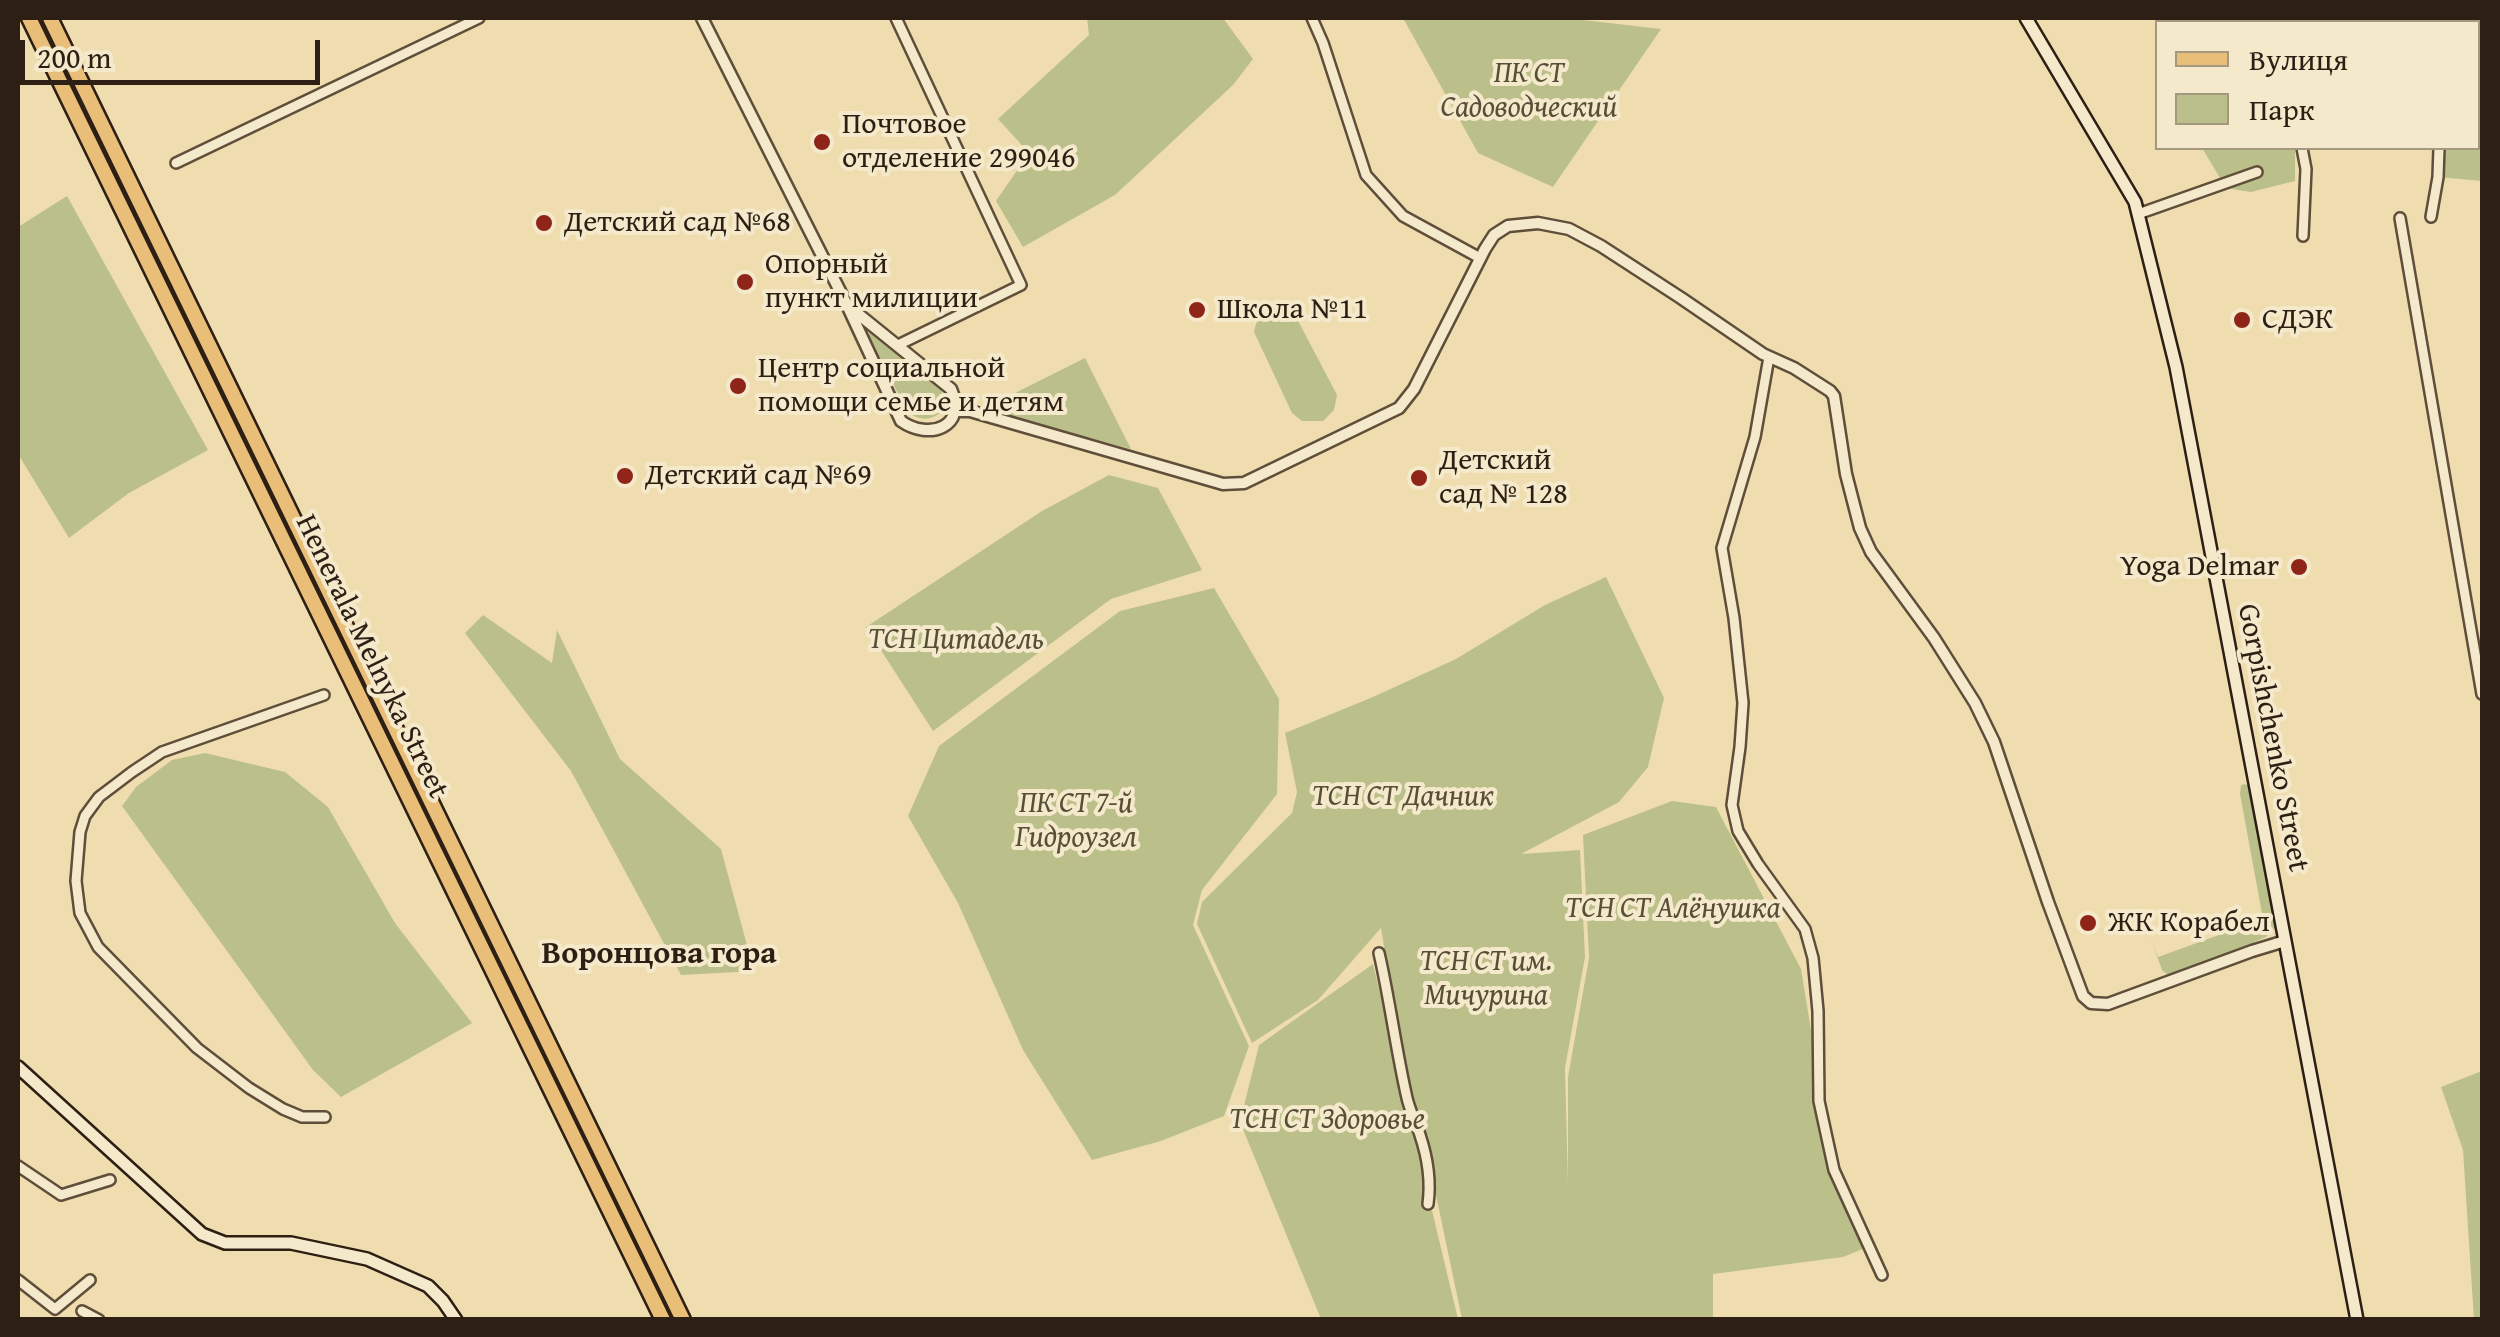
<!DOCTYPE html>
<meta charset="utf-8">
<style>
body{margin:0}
#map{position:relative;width:2500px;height:1337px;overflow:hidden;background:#f0ddaf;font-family:"Gentium Book Plus",serif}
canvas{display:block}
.frame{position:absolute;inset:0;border:20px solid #2d1f13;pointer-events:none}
.legend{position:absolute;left:2155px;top:20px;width:325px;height:130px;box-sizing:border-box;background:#f5e9cb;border:2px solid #a59881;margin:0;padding:12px 18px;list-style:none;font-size:30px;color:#2d1f13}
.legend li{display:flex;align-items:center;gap:20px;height:50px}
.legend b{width:50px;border:2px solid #a59881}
.scale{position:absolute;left:20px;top:40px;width:300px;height:45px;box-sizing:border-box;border:5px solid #2d1f13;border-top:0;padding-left:12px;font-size:30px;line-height:35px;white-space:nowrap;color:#2d1f13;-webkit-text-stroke:8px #f5e9cb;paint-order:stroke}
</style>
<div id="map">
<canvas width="2500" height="1337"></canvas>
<div class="frame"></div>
<ul class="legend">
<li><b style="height:12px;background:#e8be78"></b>Вулиця</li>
<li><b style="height:28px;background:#bbc08a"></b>Парк</li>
</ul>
<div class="scale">200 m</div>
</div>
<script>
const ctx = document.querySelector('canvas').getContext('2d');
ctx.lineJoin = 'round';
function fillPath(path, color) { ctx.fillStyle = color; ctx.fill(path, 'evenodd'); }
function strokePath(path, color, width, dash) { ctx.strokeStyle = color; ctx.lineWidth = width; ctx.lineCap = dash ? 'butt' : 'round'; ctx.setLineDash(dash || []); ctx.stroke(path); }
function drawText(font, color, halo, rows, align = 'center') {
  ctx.font = font + ' "Gentium Book Plus",serif'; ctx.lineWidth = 8; ctx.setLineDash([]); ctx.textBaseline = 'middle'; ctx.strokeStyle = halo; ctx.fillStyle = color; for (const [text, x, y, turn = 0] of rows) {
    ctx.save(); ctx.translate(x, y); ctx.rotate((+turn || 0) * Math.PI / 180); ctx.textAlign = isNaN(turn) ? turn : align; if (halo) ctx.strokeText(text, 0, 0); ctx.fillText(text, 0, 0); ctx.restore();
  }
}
const green = new Path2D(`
 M 1087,18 L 1223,18 L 1253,59 L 1233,85 L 1115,195 L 1023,247 L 996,201 L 1029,153 L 998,119 L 1089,35 Z
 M 1403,18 L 1566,18 L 1661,29 L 1553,187 L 1478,153 Z
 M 2482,60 L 2482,181 L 2438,177 L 2438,148 L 2478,148 L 2478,61 Z
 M 2202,148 L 2295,148 L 2295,181 L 2251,192 L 2226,188 Z
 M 67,196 L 208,450 L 129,493 L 69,538 L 18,454 L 18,227 Z
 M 1280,307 L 1294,313 L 1337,395 L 1334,410 L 1323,421 L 1302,421 L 1292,413 L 1254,332 C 1258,315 1263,309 1280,307 Z
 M 871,332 L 939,385 L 946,401 L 939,414 C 928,421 918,420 908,412 L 867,335 Z
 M 1085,358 L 1131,449 L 983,409 Z
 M 1109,475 L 1158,488 L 1202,570 L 1111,599 L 933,731 L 866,627 L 1042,511 Z
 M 1606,577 L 1664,698 L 1648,767 L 1619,802 L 1521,854 L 1580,850 L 1585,957 L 1565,1068 L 1568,1184 L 1568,1077 L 1589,958 L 1583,835 L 1672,801 L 1716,807 L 1801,969 L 1834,1170 L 1865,1248 L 1843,1257 L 1713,1274 L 1713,1319 L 1462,1319 L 1424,1138 L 1399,1038 L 1381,928 L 1318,1000 L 1252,1043 L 1197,924 L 1202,902 L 1292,813 L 1297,792 L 1285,733 L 1373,697 L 1456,659 L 1545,605 Z
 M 1214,588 L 1279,699 L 1277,794 L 1202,890 L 1193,925 L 1249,1046 L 1224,1116 L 1161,1141 L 1092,1160 L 1023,1050 L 958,903 L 908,816 L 939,746 L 1120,611 Z
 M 483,615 L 552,663 L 557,630 L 620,759 L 721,849 L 754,971 L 681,975 L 571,771 L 465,633 Z
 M 205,753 L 285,772 L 328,807 L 395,923 L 472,1023 L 341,1097 L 313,1070 L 122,806 L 136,787 L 172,760 Z
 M 2245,784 L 2251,787 L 2278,921 L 2274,929 L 2266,937 L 2170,977 L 2162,970 L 2150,936 L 2158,957 L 2263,919 L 2240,794 L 2241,785 Z
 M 1373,964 L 1458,1319 L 1321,1319 L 1240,1122 L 1259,1045 Z
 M 2482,1071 L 2482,1319 L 2474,1320 L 2463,1150 L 2441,1087 Z`);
const minor = new Path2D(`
 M 896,18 L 1021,285 L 898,345
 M 1312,18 L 1323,43 L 1366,175 L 1403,216 L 1480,258
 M 2426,18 L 2428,22
 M 2302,148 L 2306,169 L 2303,236
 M 176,163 L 479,18
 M 2138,214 L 2257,172
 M 2431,217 L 2438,177 L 2439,148
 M 2400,218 L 2482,694
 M 1769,357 L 1755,437 L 1722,548 L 1734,618 L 1743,703 L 1740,747 L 1732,805 L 1738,831 L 1758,864 L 1805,929 L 1813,958 L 1818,1011 L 1819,1101 L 1834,1170 L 1882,1275
 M 324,695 L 162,752 L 132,772 L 99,797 L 85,816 L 80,832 L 76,881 L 80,913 L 98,947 L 197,1048 L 249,1088 L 283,1109 L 302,1117 L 325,1117
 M 1379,953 C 1390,1001 1396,1050 1407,1098 C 1410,1111 1416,1122 1420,1135 C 1427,1156 1431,1182 1428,1204
 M 18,1166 L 61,1195 L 110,1180
 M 18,1280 L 55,1309 L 90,1280
 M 82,1311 L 99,1320`);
const tertiary = new Path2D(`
 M 702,18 L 847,305 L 901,421 C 929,441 968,427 951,389 L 847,305
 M 956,411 L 970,411 L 1223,484 L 1244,483 L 1399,408 L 1414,389 L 1485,249 L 1494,235 L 1508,226 L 1538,223 L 1569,229 L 1601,246 L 1681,298 L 1763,354 L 1794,368 L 1830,391 L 1834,396 L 1846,474 L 1860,528 L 1871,552 L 1934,638 L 1975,703 L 1994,742 L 2048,902 L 2083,996 L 2091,1003 L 2108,1004 L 2252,951 L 2285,941`);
const secondary = new Path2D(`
 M 2026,18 L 2135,202 L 2138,214 L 2176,367 L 2357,1320
 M 18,1067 L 202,1234 L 225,1243 L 291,1243 L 367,1259 L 428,1286 L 443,1301 L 456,1320`);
const primary = new Path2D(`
 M 29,18 L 663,1320
 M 50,18 L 683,1320`);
const markers = [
 [822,142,10,"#8f2418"],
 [544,223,10,"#8f2418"],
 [745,282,10,"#8f2418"],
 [1197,310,10,"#8f2418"],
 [2242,320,10,"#8f2418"],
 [738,386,10,"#8f2418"],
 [625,476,10,"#8f2418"],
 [1419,478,10,"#8f2418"],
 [2299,567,10,"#8f2418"],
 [2088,923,10,"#8f2418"]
];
const parkNames = [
 ["ПК СТ",1529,74],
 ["Садоводческий",1529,108],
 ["ТСН Цитадель",956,640],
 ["ТСН СТ Дачник",1403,797],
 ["ПК СТ 7-й",1076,804],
 ["Гидроузел",1076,838],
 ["ТСН СТ Алёнушка",1673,909],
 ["ТСН СТ им.",1486,962],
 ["Мичурина",1486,996],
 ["ТСН СТ Здоровье",1327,1120]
];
const poiNames = [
 ["Почтовое",842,125],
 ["отделение 299046",842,159],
 ["Детский сад №68",564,223],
 ["Опорный",765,265],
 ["пункт милиции",765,299],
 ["Школа №11",1217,310],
 ["СДЭК",2262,320],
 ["Центр социальной",758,369],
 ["помощи семье и детям",758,403],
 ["Детский",1439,461],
 ["сад № 128",1439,495],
 ["Детский сад №69",645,476],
 ["Yoga Delmar",2279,567,"right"],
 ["ЖК Корабел",2108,923]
];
const streetNames = [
 ["Henerala Melnyka Street",371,657,64],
 ["Gorpishchenko Street",2272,738,79]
];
const neighbourhoodNames = [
 ["Воронцова гора",659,955]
];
fillPath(green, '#bbc08a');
strokePath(minor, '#5e4e3a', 14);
strokePath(tertiary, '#5e4e3a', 15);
strokePath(secondary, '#2d1f13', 16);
strokePath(primary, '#2d1f13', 19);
strokePath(minor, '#f5e9cb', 9);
strokePath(tertiary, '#f5e9cb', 10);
strokePath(secondary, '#f5e9cb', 11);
strokePath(primary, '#e8be78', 14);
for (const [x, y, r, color] of markers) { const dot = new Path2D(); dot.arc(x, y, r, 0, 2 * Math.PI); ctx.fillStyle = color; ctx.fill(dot); strokePath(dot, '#f5e9cb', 4); }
drawText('italic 30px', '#584f37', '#f5e9cb', parkNames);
drawText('30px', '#2d1f13', '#f5e9cb', poiNames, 'left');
drawText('30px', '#2d1f13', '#f5e9cb', streetNames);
drawText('bold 32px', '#2d1f13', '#f5e9cb', neighbourhoodNames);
</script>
